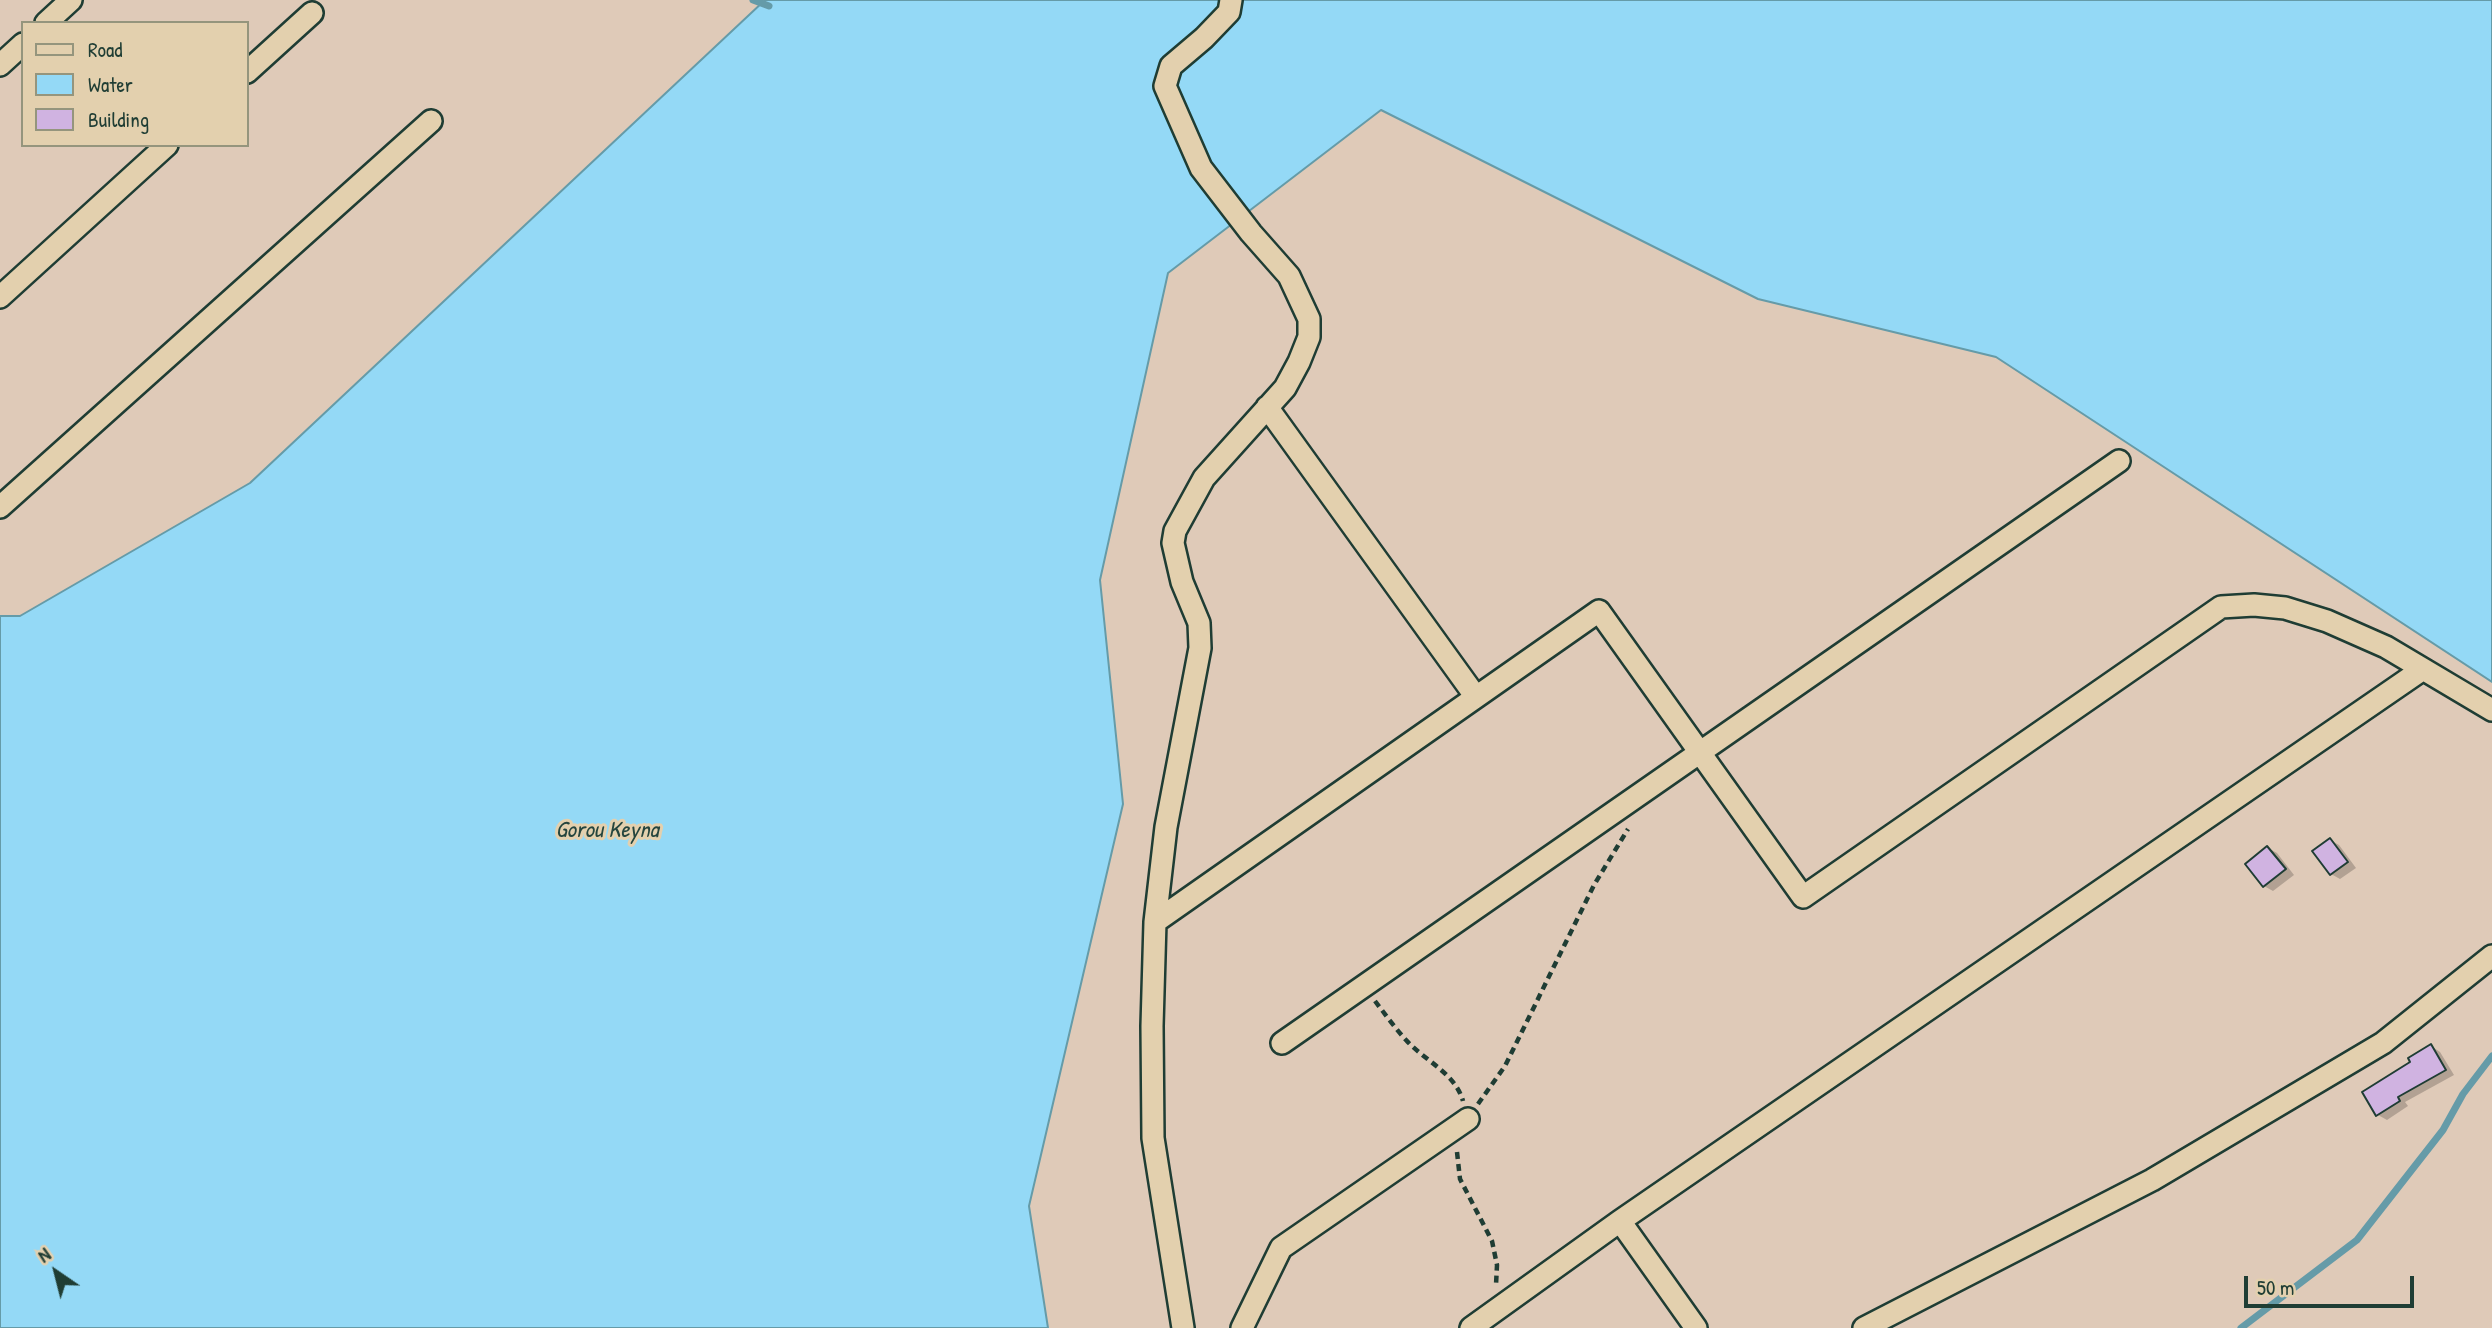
<!DOCTYPE html>
<style>
body{margin:0}
#map{position:relative;width:2492px;height:1328px;overflow:hidden;background:#dfcab8;font-family:"Patrick Hand",sans-serif}
canvas{display:block}
.legend{position:absolute;left:21px;top:21px;width:228px;height:126px;box-sizing:border-box;background:#e3d0ae;border:2px solid #95957d;margin:0;padding:9px 12px;list-style:none;font-size:21px;color:#1f3d34}
.legend li{display:flex;align-items:center;gap:14px;height:35px}
.legend b{width:35px;border:2px solid #95957d}
.north{position:absolute;left:21px;top:1237px;width:70px;height:70px;-webkit-text-stroke:5px #e3d0ae;paint-order:stroke;rotate:325deg;font-size:19px;font-weight:700;line-height:28px;text-align:center;color:#1f3d34}
.north::after{content:'';display:block;margin:auto;width:24px;height:32px;background:#1f3d34;clip-path:polygon(50% 0,100% 100%,50% 72%,0 100%)}
.scale{position:absolute;left:2244px;top:1276px;width:170px;height:32px;box-sizing:border-box;border:4px solid #1f3d34;border-top:0;padding-left:9px;font-size:21px;line-height:24px;white-space:nowrap;color:#1f3d34;-webkit-text-stroke:5px #e3d0ae;paint-order:stroke}
</style>
<div id="map">
<canvas width="2492" height="1328"></canvas>
<ul class="legend">
<li><b style="height:9px;background:#e3d0ae"></b>Road</li>
<li><b style="height:19px;background:#94d9f6"></b>Water</li>
<li><b style="height:19px;background:#d0b3e1"></b>Building</li>
</ul>
<div class="north">N</div>
<div class="scale">50 m</div>
</div>
<script>
const ctx = document.querySelector('canvas').getContext('2d');
ctx.lineJoin = 'round';
function fillPath(path, color) { ctx.fillStyle = color; ctx.fill(path, 'evenodd'); }
function strokePath(path, color, width, dash) { ctx.strokeStyle = color; ctx.lineWidth = width; ctx.lineCap = dash ? 'butt' : 'round'; ctx.setLineDash(dash || []); ctx.stroke(path); }
function drawText(font, color, halo, rows, align = 'center') {
  ctx.font = font + ' "Patrick Hand",sans-serif'; ctx.lineWidth = 6; ctx.setLineDash([]); ctx.textBaseline = 'middle'; ctx.strokeStyle = halo; ctx.fillStyle = color; for (const [text, x, y, turn = 0] of rows) {
    ctx.save(); ctx.translate(x, y); ctx.rotate((+turn || 0) * Math.PI / 180); ctx.textAlign = isNaN(turn) ? turn : align; if (halo) ctx.strokeText(text, 0, 0); ctx.fillText(text, 0, 0); ctx.restore();
  }
}
const water = new Path2D(`
 M 765,0 L 2492,0 L 2492,682 L 1996,357 L 1758,299 L 1381,110 L 1168,273 L 1100,580 L 1123,804 L 1029,1206 L 1048,1328 L 0,1328 L 0,616 L 20,616 L 250,483 Z`);
const shadow = new Path2D(`
 M 2330,840 L 2339,845 L 2356,868 L 2340,879 L 2331,874 Z
 M 2268,848 L 2277,853 L 2294,875 L 2273,891 L 2264,886 Z
 M 2431,1046 L 2440,1052 L 2454,1075 L 2405,1102 L 2408,1106 L 2387,1120 L 2378,1115 L 2413,1063 Z`);
const stream = new Path2D(`
 M 753,0 L 769,6
 M 2241,1328 L 2357,1240 L 2443,1130 L 2463,1094 L 2492,1056`);
const building = new Path2D(`
 M 2330,838 L 2348,862 L 2330,875 L 2312,851 Z
 M 2267,846 L 2286,869 L 2263,887 L 2245,864 Z
 M 2431,1044 L 2446,1070 L 2398,1097 L 2400,1101 L 2376,1116 L 2362,1092 L 2410,1062 L 2408,1058 Z`);
const path = new Path2D(`
 M 1375,1001 C 1385,1014 1395,1028 1406,1040 C 1425,1061 1455,1073 1463,1101
 M 1478,1104 L 1505,1066 L 1594,885 L 1628,829
 M 1457,1152 L 1460,1179 L 1492,1241 L 1497,1265 L 1496,1285`);
const street = new Path2D(`
 M 46,23 L 71,0
 M 0,65 L 23,44
 M 247,72 L 312,13
 M 0,297 L 167,145
 M 1267,407 L 1476,697
 M 0,507 L 431,121
 M 1155,922 L 1599,611 L 1803,897 L 2221,607 L 2254,605 L 2285,608 L 2327,621 L 2386,647 L 2492,710
 M 1282,1043 L 2119,461
 M 1620,1221 L 1696,1328
 M 1183,1328 L 1153,1138 L 1152,1026 L 1155,922 L 1166,827 L 1200,648 L 1199,623 L 1182,582 L 1173,543 L 1175,531 L 1204,478 L 1285,388 L 1299,362 L 1309,337 L 1309,319 L 1289,276 L 1251,233 L 1201,168 L 1165,86 L 1171,66 L 1204,38 L 1229,12 L 1231,0
 M 1242,1328 L 1281,1248 L 1468,1119
 M 1471,1328 L 1620,1221 L 2423,669
 M 1864,1328 L 2152,1180 L 2383,1043 L 2492,956`);
const waterNames = [
 ["Gorou Keyna",607,831]
];
fillPath(water, '#94d9f6');
strokePath(water, '#659ba8', 2);
fillPath(shadow, '#0003');
strokePath(stream, '#659ba8', 7);
fillPath(building, '#d0b3e1');
strokePath(building, '#1f3d34', 2);
strokePath(street, '#1f3d34', 26);
strokePath(path, '#1f3d34', 4.5, [7, 5]);
strokePath(street, '#e3d0ae', 21);
drawText('italic 23px', '#25453e', '#e3d0ae', waterNames);
</script>
